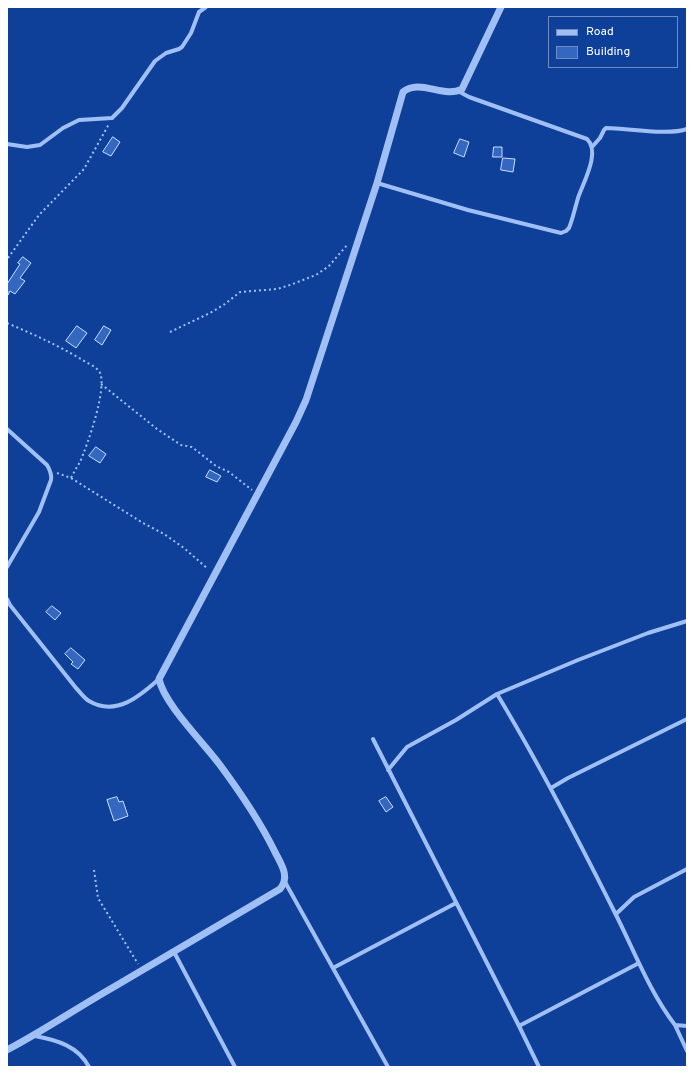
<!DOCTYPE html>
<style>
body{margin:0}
#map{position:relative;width:694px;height:1074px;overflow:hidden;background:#0f4099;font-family:Overpass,sans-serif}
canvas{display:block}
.frame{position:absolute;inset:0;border:8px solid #fff;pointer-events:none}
.legend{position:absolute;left:548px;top:16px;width:130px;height:52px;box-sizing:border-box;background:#0f4099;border:1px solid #6f8cc2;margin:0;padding:5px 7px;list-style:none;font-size:12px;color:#fff}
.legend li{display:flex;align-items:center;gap:8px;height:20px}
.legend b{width:20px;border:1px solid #6f8cc2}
</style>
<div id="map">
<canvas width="694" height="1074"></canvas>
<div class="frame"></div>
<ul class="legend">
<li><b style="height:5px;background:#a0c0f5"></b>Road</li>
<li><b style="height:11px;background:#3467bf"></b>Building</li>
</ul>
</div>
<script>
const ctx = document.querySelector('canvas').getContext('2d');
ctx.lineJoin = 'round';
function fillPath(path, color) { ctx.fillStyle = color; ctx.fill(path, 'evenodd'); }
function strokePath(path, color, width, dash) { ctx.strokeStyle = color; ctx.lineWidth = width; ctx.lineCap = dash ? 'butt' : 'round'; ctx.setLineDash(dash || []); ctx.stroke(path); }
const building = new Path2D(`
 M 113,137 L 120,142 L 111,156 L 103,152 Z
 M 460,139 L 469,142 L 464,157 L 454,153 Z
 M 494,147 L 502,147 L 502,157 L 493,157 Z
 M 503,158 L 515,159 L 513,172 L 501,170 Z
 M 23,257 L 31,263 L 20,278 L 25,281 L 15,294 L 10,291 L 8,295 L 7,284 L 20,264 L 18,263 Z
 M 77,326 L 87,333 L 76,348 L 66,341 Z
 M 104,326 L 111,330 L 102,345 L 95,340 Z
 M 96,447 L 106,454 L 100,463 L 89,456 Z
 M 210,470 L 221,476 L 217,482 L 206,477 Z
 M 52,606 L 61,613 L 55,620 L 46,612 Z
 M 71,648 L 85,660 L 78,669 L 71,664 L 73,662 L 65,654 Z
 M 117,797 L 119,802 L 123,801 L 128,816 L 114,821 L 107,800 Z
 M 386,797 L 393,807 L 386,812 L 379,801 Z`);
const path = new Path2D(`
 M 8,258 L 39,215 L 84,169 L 109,124
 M 7,323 C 33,334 57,345 81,359 C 87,363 95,366 99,371 C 109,385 87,446 80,462 C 77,467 74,472 71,478
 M 170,332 L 210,313 L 225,304 L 240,292 L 277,289 L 290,285 L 316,275 L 329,266 L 348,244
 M 101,384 L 157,429 L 181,445 L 192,447 L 216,466 L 229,472 L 252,490
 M 57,473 L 71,478 L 143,523 L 164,534 L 184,548 L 208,569
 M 94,870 L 98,898 L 138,964`);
const minor = new Path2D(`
 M 7,144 L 27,147 L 40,145 L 63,128 L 79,120 L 112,118 L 122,108 L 155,61 L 166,53 L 179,49 L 182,47 L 191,33 L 199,12 L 206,7
 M 592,147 L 600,138 L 604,130 L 606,128 C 627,128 668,136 687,129
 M 377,183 L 468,210 L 561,233 L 566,231 L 569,228 C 573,218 575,208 578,198 C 583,183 601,152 587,139 L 469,97 L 458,91
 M 7,429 L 47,465 C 50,470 52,474 51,480 L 39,512 L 7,567
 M 7,599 L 10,605 L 76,688 C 80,692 84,698 89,701 C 116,717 140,696 159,679
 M 497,694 C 540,765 578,839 615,913 C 634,950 649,991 675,1025 L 687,1026
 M 373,739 L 519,1026 L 539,1067
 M 388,770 L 407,747 L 456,720 L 497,694 L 578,660 L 648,633 L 687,621
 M 551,788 L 568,778 L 687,719
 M 285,882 L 388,1067
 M 616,914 L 634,897 L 687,869
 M 174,952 L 235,1067
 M 333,968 L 456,903
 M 675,1025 L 687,1051
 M 519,1026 L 639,963
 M 35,1036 C 57,1040 78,1046 89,1067`);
const tertiary = new Path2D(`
 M 7,1050 C 43,1031 77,1008 112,988 C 168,955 224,922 280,889 C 291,876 280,863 274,850 C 259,820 240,792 220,765 C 204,743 164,704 159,679 L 296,422 L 306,400 L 377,183 L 403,92 C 420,78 444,99 462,89 L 501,7`);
fillPath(building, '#3467bf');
strokePath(building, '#c9ddfe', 1);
strokePath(path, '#a0c0f5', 2, [2, 3]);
strokePath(minor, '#a0c0f5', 4);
strokePath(tertiary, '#a0c0f5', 7);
</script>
